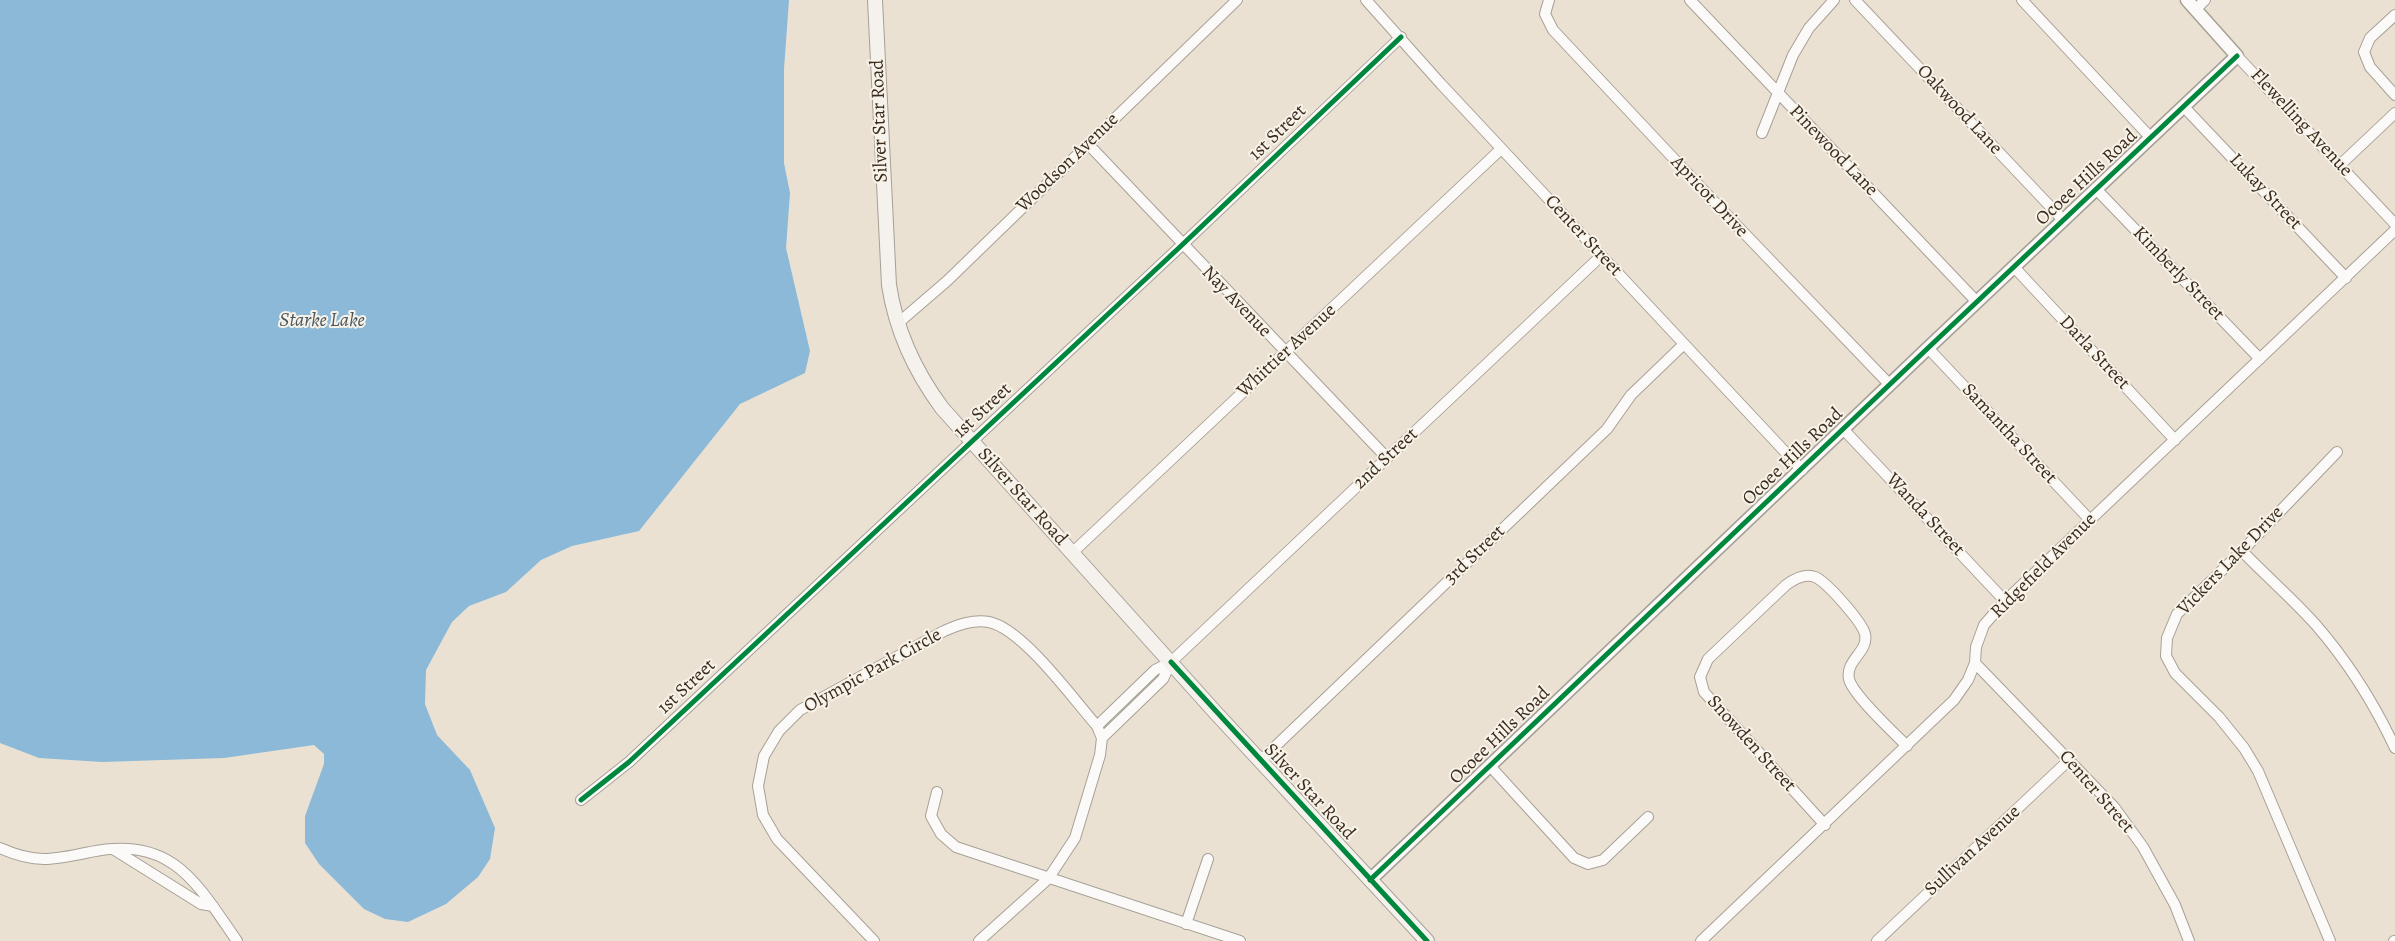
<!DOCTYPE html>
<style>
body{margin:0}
canvas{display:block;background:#eae1d3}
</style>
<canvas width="2395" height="941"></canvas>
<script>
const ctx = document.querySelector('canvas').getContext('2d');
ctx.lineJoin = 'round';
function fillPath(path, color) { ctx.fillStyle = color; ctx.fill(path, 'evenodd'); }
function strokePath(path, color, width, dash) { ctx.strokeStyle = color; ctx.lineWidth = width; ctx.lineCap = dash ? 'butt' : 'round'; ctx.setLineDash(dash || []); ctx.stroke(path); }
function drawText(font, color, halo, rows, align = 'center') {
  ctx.font = font + ' Alegreya,serif'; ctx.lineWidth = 4; ctx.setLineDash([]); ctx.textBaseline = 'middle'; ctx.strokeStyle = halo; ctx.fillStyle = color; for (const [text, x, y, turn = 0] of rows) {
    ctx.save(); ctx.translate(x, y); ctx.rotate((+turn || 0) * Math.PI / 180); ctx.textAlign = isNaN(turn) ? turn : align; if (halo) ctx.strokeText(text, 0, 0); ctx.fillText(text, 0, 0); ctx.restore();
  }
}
const water = new Path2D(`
 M 0,0 L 789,0 L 784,69 L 784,163 L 790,193 L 786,248 L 810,351 L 805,373 L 740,404 L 639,531 L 572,546 L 541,560 L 506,592 L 469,606 L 452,622 L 426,670 L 425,704 L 437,735 L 470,770 L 495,828 L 490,859 L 478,877 L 446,904 L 408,922 L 385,919 L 364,909 L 319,864 L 305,843 L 305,816 L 324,764 L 324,754 L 314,745 L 224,758 L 102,762 L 39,758 L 0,743 Z`);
const minor = new Path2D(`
 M 1366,0 L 1441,84 L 1802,470
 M 1549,0 L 1545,14 L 1553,30 L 1722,210 L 1890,385
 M 1690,0 L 1977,302
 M 1855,0 L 2063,220
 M 2022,0 L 2151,138
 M 2196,9 L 2205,0
 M 2395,15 L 2370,38 L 2364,52 L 2370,67 L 2395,95
 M 2237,56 L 2395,224
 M 2184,107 L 2346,278
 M 1762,133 L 1793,55 L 1809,28 L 1834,0
 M 1088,144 L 1387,458
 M 2340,165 L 2395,113
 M 2096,189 L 2260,359
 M 2014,267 L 2175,440
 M 897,324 L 947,281 L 1237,0
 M 1928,348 L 2090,520
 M 1844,430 L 2005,601
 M 2242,551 C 2266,576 2293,599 2316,625 C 2348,662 2374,703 2395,748
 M 1072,553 L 1501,149
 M 1975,663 L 2114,807 L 2143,847 L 2175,905 L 2189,941
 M 1097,726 L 1155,670 L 1171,662 L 1601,256
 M 1102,738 L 1163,679 L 1171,662
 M 1260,761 L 1607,429 L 1631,395 L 1684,344
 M 1490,766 L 1574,858 L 1588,864 L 1603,860 L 1648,817
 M 937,792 L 931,816 L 941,834 L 956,847 L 1240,941
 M 581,800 L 629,762 L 1182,245 L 1401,37
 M 1825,825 L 1704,692 L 1700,677 L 1708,659 L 1786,585 C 1794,579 1805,573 1815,577 C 1827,582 1862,622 1865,634 C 1869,652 1845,660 1849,679 C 1852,694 1894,733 1907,746
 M 0,848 C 35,864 53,860 90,852 C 172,835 196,882 237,941
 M 113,849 L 201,904 L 213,906
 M 1186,924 L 1208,859
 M 874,941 L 777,839 L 763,815 L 758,786 L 764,756 L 779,731 L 800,710 L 944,631 C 958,625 973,619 989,622 C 1023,629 1073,699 1097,726 L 1102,738 L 1100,755 L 1075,838 L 1048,879 L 979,941
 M 1701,941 L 1954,700 L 1968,680 L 1975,663 L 1976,647 L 1984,625 L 2005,601 L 2395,230
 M 1877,941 L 2069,760
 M 2330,941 L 2258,771 L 2244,748 L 2219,717 L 2175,673 L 2166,656 L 2167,638 L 2177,614 L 2242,551 L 2337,452
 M 2394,941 L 2395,941`);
const tertiary = new Path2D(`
 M 1370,880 L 1928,348 L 2237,56 L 2187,0`);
const secondary = new Path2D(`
 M 875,0 L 889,285 C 896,331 914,370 942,408 L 1215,712 L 1427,941`);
const cycleway = new Path2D(`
 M 1171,662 L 1427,941
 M 581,800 L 629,762 L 1182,245 L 1401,37
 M 1370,880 L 1928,348 L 2237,56`);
const streetNames = [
 ["Oakwood Lane",1959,110,47],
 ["Silver Star Road",880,121,-92],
 ["Flewelling Avenue",2301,123,47],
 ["1st Street",1278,133,-44],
 ["Pinewood Lane",1833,151,46],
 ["Woodson Avenue",1068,163,-44],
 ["Ocoee Hills Road",2087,178,-43],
 ["Lukay Street",2265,192,47],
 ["Apricot Drive",1709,197,47],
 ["Center Street",1583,236,47],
 ["Kimberly Street",2178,274,46],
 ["Nay Avenue",1236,302,46],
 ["Whittier Avenue",1287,351,-43],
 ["Darla Street",2094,353,47],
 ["1st Street",983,411,-43],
 ["Samantha Street",2009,434,47],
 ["Ocoee Hills Road",1793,457,-44],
 ["2nd Street",1386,459,-43],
 ["Silver Star Road",1022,497,48],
 ["Wanda Street",1925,515,47],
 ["3rd Street",1475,555,-44],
 ["Vickers Lake Drive",2231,561,-46],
 ["Ridgefield Avenue",2044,566,-45],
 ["Olympic Park Circle",873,671,-29],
 ["1st Street",687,687,-43],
 ["Ocoee Hills Road",1500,736,-44],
 ["Snowden Street",1751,744,48],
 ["Silver Star Road",1309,792,47],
 ["Center Street",2096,792,49],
 ["Sullivan Avenue",1973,851,-43]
];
const waterNames = [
 ["Starke Lake",322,321]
];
fillPath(water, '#8cb9d7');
strokePath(minor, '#a7a096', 12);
strokePath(tertiary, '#a7a096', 15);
strokePath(secondary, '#a7a096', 16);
strokePath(minor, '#fcfaf8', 10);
strokePath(tertiary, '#fcfaf8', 12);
strokePath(secondary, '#f5f2ed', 14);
strokePath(cycleway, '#00873e', 5);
drawText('19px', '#3b2a1e', '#f7f3e8', streetNames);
drawText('italic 20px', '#49565f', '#f7f3e8', waterNames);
</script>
